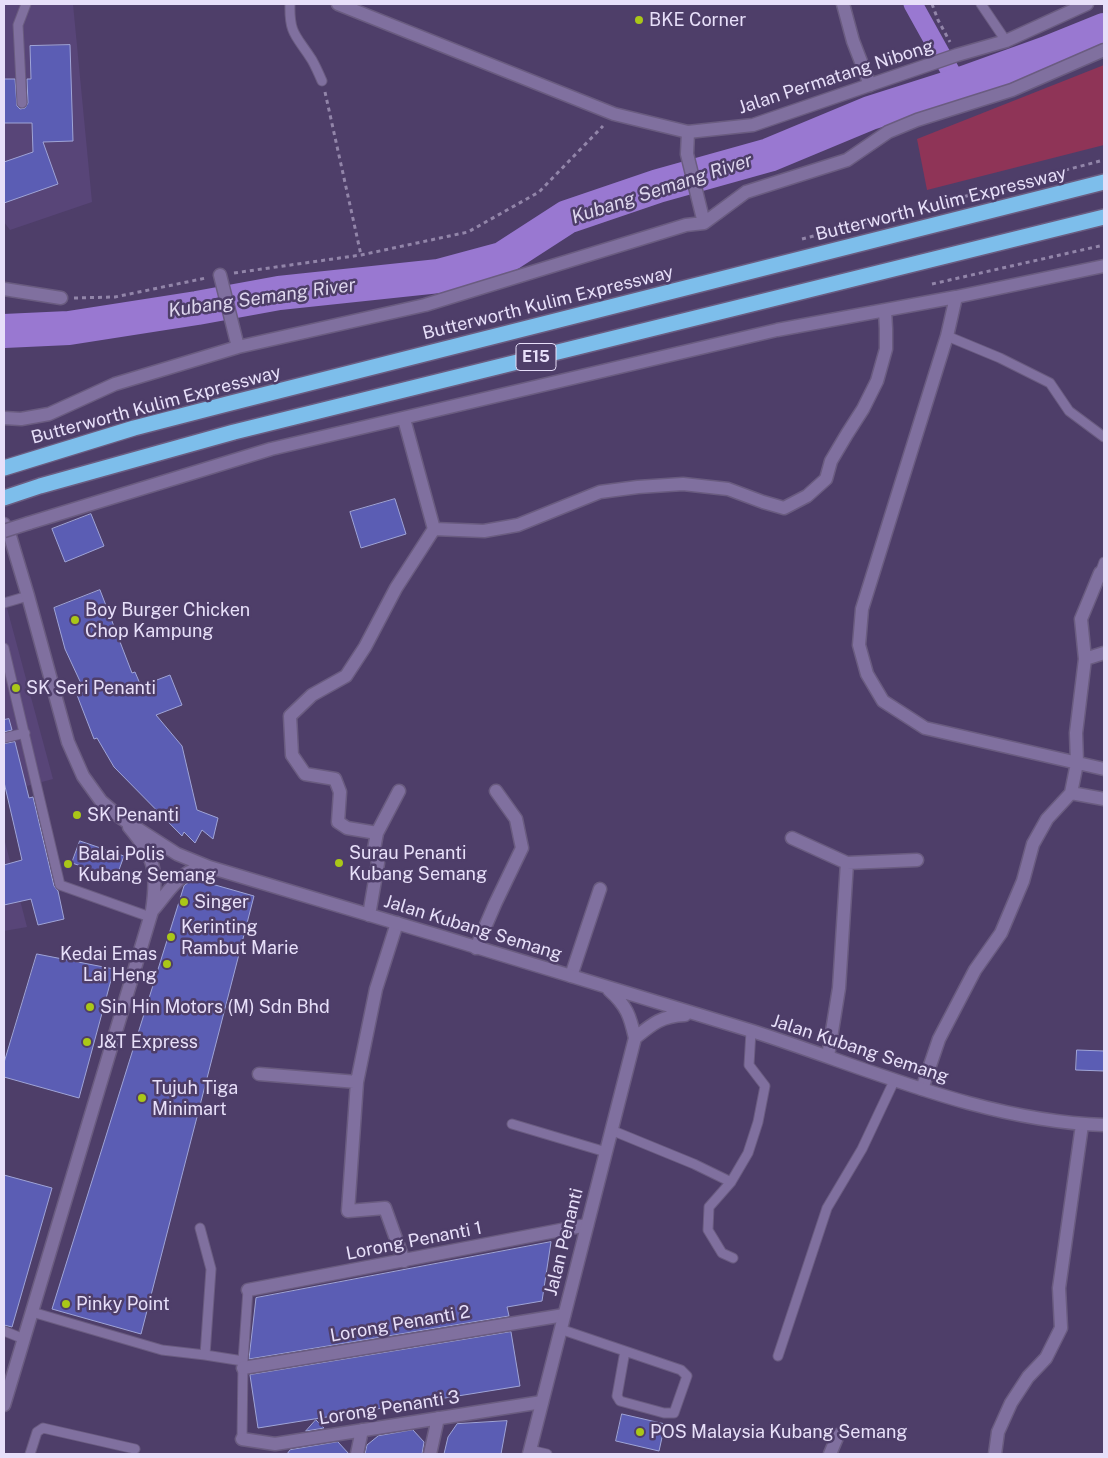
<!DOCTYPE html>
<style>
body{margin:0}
#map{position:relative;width:1108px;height:1458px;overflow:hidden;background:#4e3e69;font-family:"Public Sans",sans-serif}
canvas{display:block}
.frame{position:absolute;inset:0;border:5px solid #e7dff9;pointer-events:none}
</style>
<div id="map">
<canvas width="1108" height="1458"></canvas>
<div class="frame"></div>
</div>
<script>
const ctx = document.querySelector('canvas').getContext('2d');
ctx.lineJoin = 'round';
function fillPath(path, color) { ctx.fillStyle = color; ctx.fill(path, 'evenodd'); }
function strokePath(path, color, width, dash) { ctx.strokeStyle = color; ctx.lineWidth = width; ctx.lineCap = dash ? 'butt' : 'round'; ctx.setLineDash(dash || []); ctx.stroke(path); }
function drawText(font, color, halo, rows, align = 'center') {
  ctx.font = font + ' "Public Sans",sans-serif'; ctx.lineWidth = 5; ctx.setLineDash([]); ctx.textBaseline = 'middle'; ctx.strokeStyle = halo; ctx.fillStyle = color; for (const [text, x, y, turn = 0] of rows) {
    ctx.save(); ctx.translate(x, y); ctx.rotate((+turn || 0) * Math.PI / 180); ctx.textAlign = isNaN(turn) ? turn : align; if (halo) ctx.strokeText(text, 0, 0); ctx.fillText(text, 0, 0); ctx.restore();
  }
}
const built = new Path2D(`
 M 4,4 L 73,4 L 92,202 L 10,230 L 4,222 Z
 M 4,597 L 53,779 L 4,792 Z
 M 4,838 L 27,927 L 4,931 Z`);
const green = new Path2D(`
 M 1104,65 L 1104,145 L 927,190 L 917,139 Z`);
const canal = new Path2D(`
 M 913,4 L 958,85`);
const river = new Path2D(`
 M 4,331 L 69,328 L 197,308 L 279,293 L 439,276 L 502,259 L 567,217 L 658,186 L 769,155 L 870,113 L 958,85 L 1047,53 L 1104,30`);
const building = new Path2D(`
 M 70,45 L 73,141 L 43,142 L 58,184 L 4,203 L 4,162 L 33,152 L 32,123 L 4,123 L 4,79 L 15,79 L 17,106 L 20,109 L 25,108 L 28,103 L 27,79 L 31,79 L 30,46 Z
 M 395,499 L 406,534 L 361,548 L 350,512 Z
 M 91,514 L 104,546 L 65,562 L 52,529 Z
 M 100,590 L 132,673 L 135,672 L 141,686 L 170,675 L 182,705 L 156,715 L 182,746 L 197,810 L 218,818 L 213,839 L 202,830 L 195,843 L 184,832 L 182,836 L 114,767 L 97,738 L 94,739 L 77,695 L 85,692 L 65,649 L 54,608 Z
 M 9,719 L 12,730 L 4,732 L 4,720 Z
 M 15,742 L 29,798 L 33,797 L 54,886 L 58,891 L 64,919 L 38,925 L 31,899 L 4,905 L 4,865 L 22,860 L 4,782 L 4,744 Z
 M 80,841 L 124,856 L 116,878 L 72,863 Z
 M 194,879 L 254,896 L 141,1334 L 52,1309 L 184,886 Z
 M 37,954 L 114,969 L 79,1098 L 4,1077 L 4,1063 Z
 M 1077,1050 L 1104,1051 L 1104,1071 L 1076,1070 Z
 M 4,1175 L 52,1188 L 12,1327 L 4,1325 Z
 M 551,1242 L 542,1301 L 507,1307 L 509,1316 L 249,1359 L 256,1298 Z
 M 511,1332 L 520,1386 L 258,1428 L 250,1375 Z
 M 622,1414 L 665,1424 L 659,1451 L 616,1441 Z
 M 316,1420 L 324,1428 L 306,1431 Z
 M 507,1421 L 501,1454 L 444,1454 L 448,1437 L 457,1424 Z
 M 413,1430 L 424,1442 L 422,1454 L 365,1454 L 367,1445 L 378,1436 Z
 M 338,1442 L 349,1454 L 287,1454 L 290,1450 Z`);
const path = new Path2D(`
 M 932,4 L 938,20 L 950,42
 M 325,92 L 361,255
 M 802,239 L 1104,160
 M 234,273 L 361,255 L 468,232 L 539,192 L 603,126
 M 932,284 L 1104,245
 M 74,298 L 115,297 L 206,278`);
const lane = new Path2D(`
 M 290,4 C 289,35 297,36 312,60 C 316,67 319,74 322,81
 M 981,4 L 1006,41
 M 22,103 L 18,25 L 26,4
 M 947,336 L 1000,358 L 1050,383 L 1069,411 L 1104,437
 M 1100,573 L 1104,562
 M 4,603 L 28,596
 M 4,648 L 60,885 L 150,917
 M 4,738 L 25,733
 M 512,1124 L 606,1152
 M 611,1130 L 694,1164 L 731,1182 L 709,1207 L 708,1230 L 722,1253 L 733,1258
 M 731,1182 L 748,1153 L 758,1122 L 765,1086 L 749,1065 L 751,1031
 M 200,1228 L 211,1269 L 205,1355
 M 32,1312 L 162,1350 L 205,1355 L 243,1361
 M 560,1329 L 681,1370 L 687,1376 L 674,1413 L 664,1413 L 620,1401 L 617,1396 L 625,1351
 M 4,1331 L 24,1339
 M 778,1356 L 827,1208 L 862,1149 L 895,1079
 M 242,1439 L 243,1361 L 248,1290
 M 530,1450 L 547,1454
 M 30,1454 L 37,1432 L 43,1428 L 135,1449`);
const street = new Path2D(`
 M 843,4 L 853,41 L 870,85
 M 688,132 L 687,154 L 704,223
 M 220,275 L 238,347
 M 4,289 L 61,298
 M 956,297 L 947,336 L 862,609 L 859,645 L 867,674 L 883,701 L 925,728 L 1104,769
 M 4,418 L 21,419 L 49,414 L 115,384 L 238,347 L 425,305 L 686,225 L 704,223 L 746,192 L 847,160 L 888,132 L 917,120 L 1012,90 L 1104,50
 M 29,523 L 271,449 L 777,330 L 956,297 L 1104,266
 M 434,529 L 484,531 L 518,525 L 600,492 L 638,487 L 683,484 L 728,489 L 763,502 L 784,508 L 807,496 L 826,479 L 831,461 L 847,434 L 863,409 L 877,381 L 886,349 L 886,329 L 885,310
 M 1085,659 L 1081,619 L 1100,573
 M 1071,793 L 1077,763 L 1076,733 L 1085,659 L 1104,653
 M 377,833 L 399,791
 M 792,838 L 847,863 L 839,988 L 828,1056
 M 847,863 L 917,860
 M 369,915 L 378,863 L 374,849 L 377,833 L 347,828 L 338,822 L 340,792 L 335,779 L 305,774 L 292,755 L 290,716 L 312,695 L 346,676 L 365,647 L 396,588 L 434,529 L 404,419
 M 397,923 L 376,989 L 357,1082 L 348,1211 L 385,1208 L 404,1261
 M 476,948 L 495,904 L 522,848 L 516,819 L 496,791
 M 571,976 L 600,889
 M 259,1074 L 357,1082
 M 922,1089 L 939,1039 L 975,970 L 1001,933 L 1023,881 L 1033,844 L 1047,819 L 1071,793 L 1104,799
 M 248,1290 L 587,1225
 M 243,1368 L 564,1315
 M 242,1439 L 275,1444 L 542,1402
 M 357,1454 L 362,1430
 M 430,1454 L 438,1418
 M 830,1454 L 838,1435
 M 995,1454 L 998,1432 L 1011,1403 L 1028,1377 L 1046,1358 L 1061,1328 L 1059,1288 L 1082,1125`);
const secondary = new Path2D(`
 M 338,4 L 614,114 L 688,132 L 753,125 L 957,55 L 1006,41 L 1087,4
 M 4,524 L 10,536 L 28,596 L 68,742 L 83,776 L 101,801 L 121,818 L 177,854 L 209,867 C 390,921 572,975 752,1031 C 868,1068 982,1121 1104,1125
 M 152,911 C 163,899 175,879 189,872 C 195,869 203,868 209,867
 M 635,1038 C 652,1024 661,1016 685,1015
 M 4,1405 L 152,911 C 158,871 155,858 129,827
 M 529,1454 L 635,1038 C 630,1016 627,1006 609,990`);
const highway = new Path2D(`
 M 4,468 L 134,428 L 227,404 L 1104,182
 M 4,498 L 40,486 L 234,432 L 1104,217`);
const streetBridge = new Path2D(`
 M 4,531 L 29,523`);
const markers = [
 [639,20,5,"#aac718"],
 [75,620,5,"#aac718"],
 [16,688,5,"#aac718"],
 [77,815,5,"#aac718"],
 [339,863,5,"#aac718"],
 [68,864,5,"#aac718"],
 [184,902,5,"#aac718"],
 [171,937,5,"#aac718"],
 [167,964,5,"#aac718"],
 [90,1007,5,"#aac718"],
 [87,1042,5,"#aac718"],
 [142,1098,5,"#aac718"],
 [66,1304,5,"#aac718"],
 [640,1432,5,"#aac718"]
];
const shields = [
 [536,357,40]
];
const shieldNames = [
 ["E15",536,357]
];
const poiNames = [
 ["BKE Corner",649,20],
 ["Boy Burger Chicken",85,610],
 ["Chop Kampung",85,631],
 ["SK Seri Penanti",26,688],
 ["SK Penanti",87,815],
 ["Surau Penanti",349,853],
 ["Kubang Semang",349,874],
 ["Balai Polis",78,854],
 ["Kubang Semang",78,875],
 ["Singer",194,902],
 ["Kerinting",181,927],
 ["Rambut Marie",181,948],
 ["Kedai Emas",157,954,"right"],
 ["Lai Heng",157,975,"right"],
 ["Sin Hin Motors (M) Sdn Bhd",100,1007],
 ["J&T Express",97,1042],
 ["Tujuh Tiga",152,1088],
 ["Minimart",152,1109],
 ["Pinky Point",76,1304],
 ["POS Malaysia Kubang Semang",650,1432]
];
const streetNames = [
 ["Jalan Permatang Nibong",836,77,-18],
 ["Butterworth Kulim Expressway",941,204,-14],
 ["Butterworth Kulim Expressway",548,303,-14],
 ["Butterworth Kulim Expressway",156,405,-15],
 ["Jalan Kubang Semang",473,928,17],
 ["Jalan Kubang Semang",860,1049,18],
 ["Lorong Penanti 1",414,1241,-11],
 ["Jalan Penanti",564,1242,-76],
 ["Lorong Penanti 2",400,1324,-10],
 ["Lorong Penanti 3",389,1408,-9]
];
const waterNames = [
 ["Kubang Semang River",662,189,-18],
 ["Kubang Semang River",262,298,-8]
];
fillPath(built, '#584578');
fillPath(green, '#8f3457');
strokePath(canal, '#9978d1', 19);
strokePath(river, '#9978d1', 34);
fillPath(building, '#5b5db4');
strokePath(building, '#9fa4d7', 1);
strokePath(lane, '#6a5c80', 11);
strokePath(street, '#6a5c80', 15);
strokePath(secondary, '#6a5c80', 15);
strokePath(highway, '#6a5c80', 18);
strokePath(path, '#9285a9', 3, [4, 4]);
strokePath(lane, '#80709f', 9);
strokePath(street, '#80709f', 12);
strokePath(secondary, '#80709f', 12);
strokePath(highway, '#7dbeeb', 15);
strokePath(streetBridge, '#6a5c80', 15, []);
strokePath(streetBridge, '#80709f', 12);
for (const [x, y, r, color] of markers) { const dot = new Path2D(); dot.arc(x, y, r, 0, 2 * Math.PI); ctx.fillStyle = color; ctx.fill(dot); strokePath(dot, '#4e3e69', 2); }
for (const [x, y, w] of shields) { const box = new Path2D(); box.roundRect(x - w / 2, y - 13.5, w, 27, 4); ctx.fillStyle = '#4e3e69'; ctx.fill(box); strokePath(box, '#e7dff9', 1); }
drawText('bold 16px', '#e7dff9', null, shieldNames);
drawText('18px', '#e7dff9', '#4e3e69', poiNames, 'left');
drawText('18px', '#e7dff9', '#4e3e69', streetNames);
drawText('italic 19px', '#ddd6ed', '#4e3e69', waterNames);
</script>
